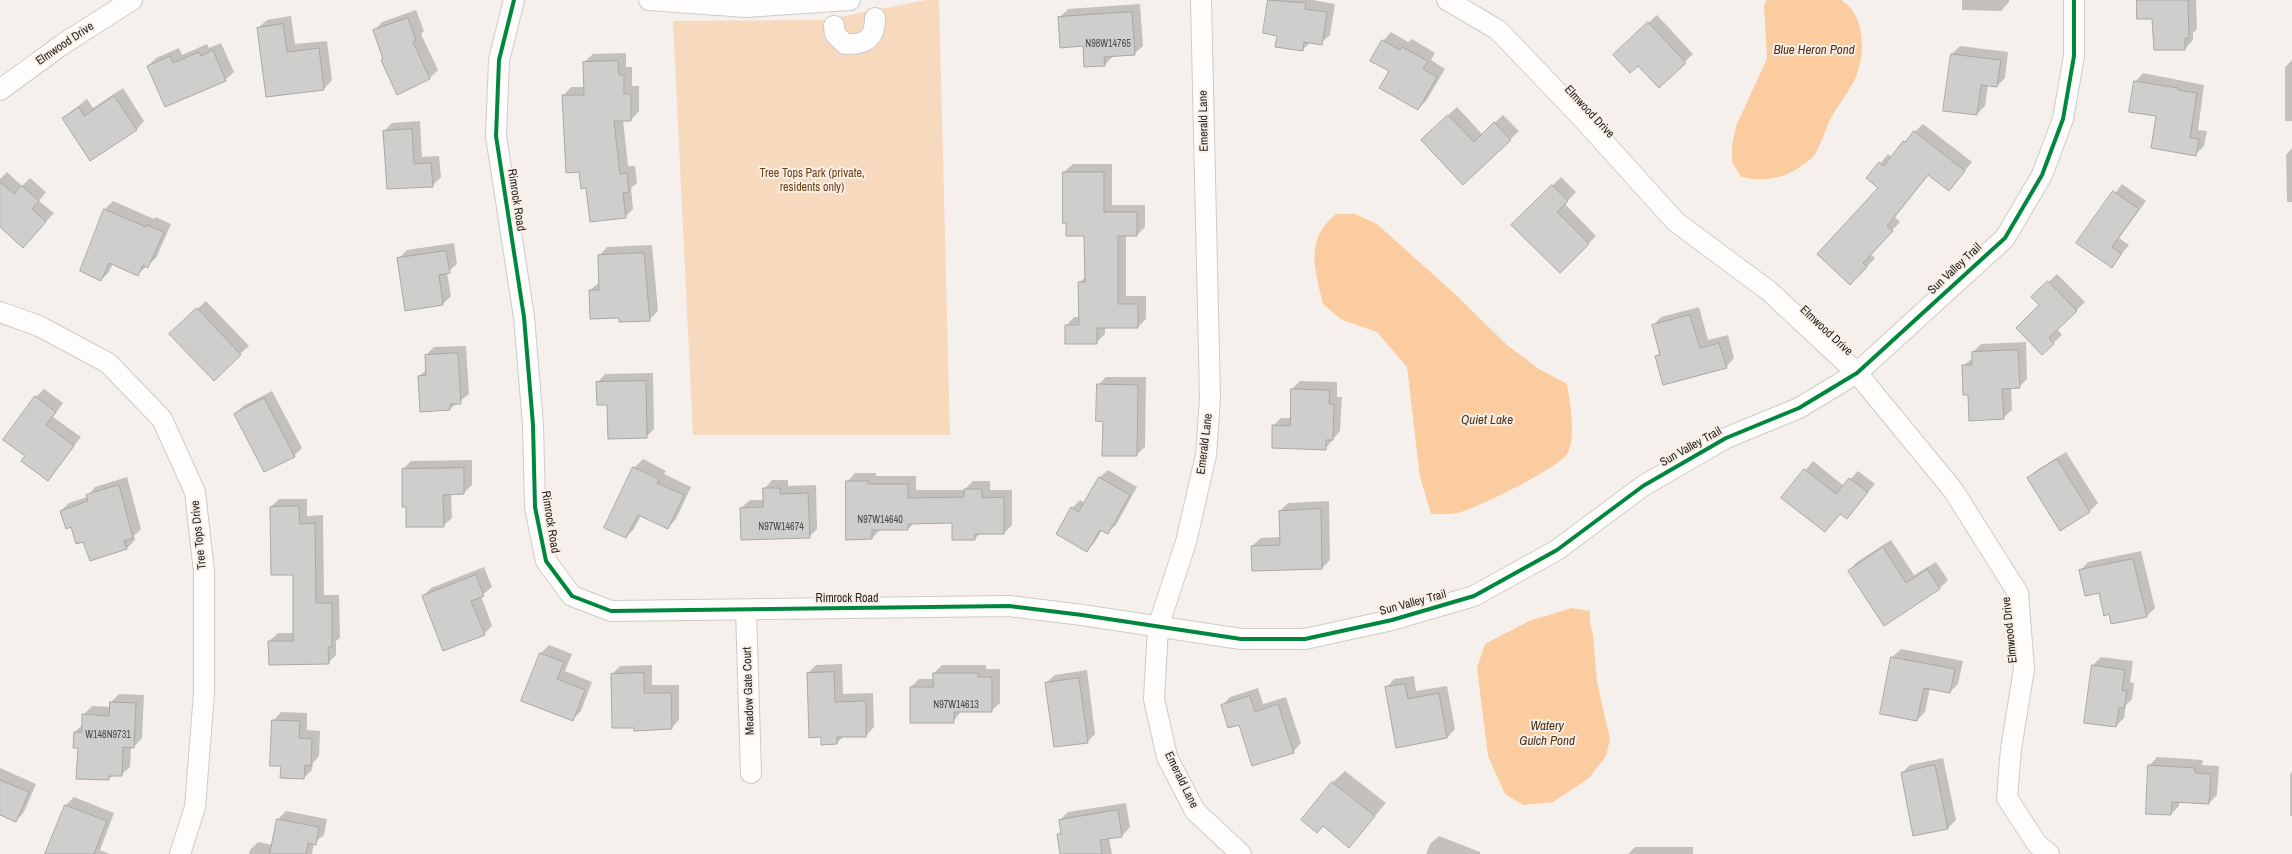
<!DOCTYPE html>
<style>
body{margin:0}
canvas{display:block;background:#f5f0eb}
</style>
<canvas width="2292" height="854"></canvas>
<script>
const ctx = document.querySelector('canvas').getContext('2d');
ctx.lineJoin = 'round';
function fillPath(path, color) { ctx.fillStyle = color; ctx.fill(path, 'evenodd'); }
function strokePath(path, color, width, dash) { ctx.strokeStyle = color; ctx.lineWidth = width; ctx.lineCap = dash ? 'butt' : 'round'; ctx.setLineDash(dash || []); ctx.stroke(path); }
function drawText(font, color, halo, rows, align = 'center') {
  ctx.font = font + ' "Archivo Narrow",sans-serif'; ctx.lineWidth = 4; ctx.setLineDash([]); ctx.textBaseline = 'middle'; ctx.strokeStyle = halo; ctx.fillStyle = color; for (const [text, x, y, turn = 0] of rows) {
    ctx.save(); ctx.translate(x, y); ctx.rotate((+turn || 0) * Math.PI / 180); ctx.textAlign = isNaN(turn) ? turn : align; if (halo) ctx.strokeText(text, 0, 0); ctx.fillText(text, 0, 0); ctx.restore();
  }
}
const green = new Path2D(`
 M 926,0 L 939,0 L 950,435 L 693,435 L 673,21 L 824,20 Z`);
const water = new Path2D(`
 M 1767,0 L 1841,0 C 1864,13 1866,50 1857,74 C 1851,90 1839,103 1831,118 C 1826,127 1819,151 1813,157 C 1790,177 1770,183 1741,177 L 1732,162 L 1732,145 L 1736,126 L 1767,59 L 1764,5 Z
 M 1336,214 L 1355,214 L 1377,224 L 1457,296 L 1507,345 L 1539,369 L 1567,384 C 1570,402 1577,438 1567,454 C 1558,468 1483,505 1464,511 C 1454,515 1441,514 1431,514 L 1420,477 L 1407,367 L 1377,332 L 1342,320 L 1323,304 C 1315,269 1304,240 1336,214 Z
 M 1572,608 L 1590,611 L 1590,623 L 1593,635 L 1597,682 L 1610,739 L 1606,756 L 1589,778 L 1553,802 L 1523,805 L 1505,794 L 1488,756 L 1477,668 L 1485,644 L 1529,621 Z`);
const shadow = new Path2D(`
 M 1269,0 L 1313,0 L 1335,4 L 1330,35 L 1321,43 L 1311,42 L 1302,50 L 1279,35 L 1264,32 Z
 M 1962,0 L 2009,0 L 2009,2 L 2001,11 L 1962,10 Z
 M 2138,0 L 2196,0 L 2197,29 L 2193,33 L 2193,40 L 2185,49 Z
 M 1140,4 L 1143,46 L 1134,54 L 1113,56 L 1105,65 L 1084,45 L 1059,18 L 1068,9 Z
 M 416,10 L 424,31 L 421,34 L 438,70 L 430,78 L 384,58 L 374,31 L 382,22 Z
 M 1657,15 L 1693,54 L 1659,86 L 1623,46 Z
 M 291,16 L 295,44 L 327,41 L 332,80 L 324,89 L 258,28 L 267,20 Z
 M 1391,32 L 1408,42 L 1412,39 L 1435,53 L 1431,60 L 1445,69 L 1426,101 L 1418,109 L 1390,71 L 1383,41 Z
 M 221,43 L 234,72 L 225,80 L 148,66 L 156,58 L 179,48 L 182,55 L 207,44 L 209,48 Z
 M 1960,46 L 2008,52 L 2005,78 L 1997,86 L 1988,85 L 1985,106 L 1977,114 L 1952,54 Z
 M 626,53 L 626,67 L 632,67 L 632,86 L 639,86 L 639,111 L 631,120 L 623,120 L 628,166 L 635,166 L 637,183 L 631,188 L 633,209 L 625,217 L 587,187 L 580,171 L 567,172 L 563,96 L 571,87 L 585,87 L 584,62 L 593,54 Z
 M 2292,60 L 2292,121 L 2285,121 L 2285,67 Z
 M 2143,73 L 2204,85 L 2198,130 L 2207,131 L 2204,146 L 2196,154 L 2157,115 L 2135,82 Z
 M 123,88 L 144,121 L 136,130 L 63,118 L 87,99 L 93,108 Z
 M 1457,107 L 1482,134 L 1503,115 L 1519,131 L 1463,184 L 1430,132 Z
 M 420,121 L 422,157 L 439,156 L 441,177 L 432,186 L 384,131 L 392,123 Z
 M 1923,124 L 1972,162 L 1949,190 L 1929,174 L 1895,217 L 1900,222 L 1870,254 L 1875,258 L 1859,276 L 1879,187 L 1868,178 L 1888,154 L 1892,157 L 1904,142 Z
 M 2292,148 L 2292,202 L 2287,202 L 2286,155 Z
 M 1073,164 L 1112,164 L 1112,205 L 1145,205 L 1145,227 L 1137,235 L 1126,235 L 1126,296 L 1146,296 L 1146,319 L 1138,327 L 1105,327 L 1105,334 L 1096,343 L 1066,326 L 1074,317 L 1080,317 L 1079,283 L 1086,276 L 1085,235 L 1064,172 Z
 M 7,172 L 22,186 L 30,178 L 46,192 L 39,201 L 54,213 L 31,238 L 0,226 L 0,179 Z
 M 1561,177 L 1576,192 L 1565,204 L 1596,236 L 1560,272 L 1513,225 Z
 M 2122,184 L 2146,201 L 2119,238 L 2129,245 L 2112,266 L 2078,243 Z
 M 113,201 L 154,219 L 156,217 L 171,224 L 156,258 L 138,274 L 113,263 L 109,272 L 101,280 L 104,210 Z
 M 454,243 L 457,264 L 447,273 L 451,296 L 443,304 L 398,259 L 407,250 Z
 M 652,245 L 658,311 L 649,320 L 620,316 L 590,290 L 600,282 L 599,256 L 607,247 Z
 M 2057,274 L 2085,302 L 2057,329 L 2062,335 L 2042,354 L 2040,305 L 2033,297 Z
 M 206,301 L 249,346 L 240,354 L 179,326 Z
 M 1699,307 L 1708,340 L 1728,335 L 1734,358 L 1726,367 L 1656,357 L 1660,352 L 1653,326 L 1661,317 Z
 M 2026,342 L 2027,379 L 2019,387 L 2011,387 L 2012,410 L 2003,418 L 1969,394 L 1963,366 L 1973,358 L 1973,352 L 1981,344 Z
 M 466,346 L 469,394 L 450,409 L 419,376 L 427,369 L 426,355 L 434,347 Z
 M 653,373 L 654,429 L 646,437 L 608,404 L 597,383 L 605,374 Z
 M 1106,377 L 1146,377 L 1145,447 L 1136,455 L 1104,421 L 1098,385 Z
 M 1300,381 L 1337,382 L 1337,397 L 1342,397 L 1340,431 L 1325,449 L 1273,426 L 1281,418 L 1291,418 L 1292,389 Z
 M 44,389 L 63,403 L 53,417 L 81,437 L 48,479 L 26,456 L 36,397 Z
 M 272,391 L 302,448 L 294,456 L 235,414 L 243,406 Z
 M 2066,452 L 2098,503 L 2090,511 L 2061,529 L 2028,478 L 2037,470 Z
 M 643,459 L 666,471 L 664,474 L 691,487 L 676,519 L 668,528 L 641,515 L 634,529 L 626,537 L 634,468 Z
 M 472,460 L 472,485 L 464,493 L 451,494 L 452,518 L 443,526 L 407,506 L 403,469 L 411,461 Z
 M 1813,461 L 1844,486 L 1858,471 L 1875,484 L 1847,518 L 1841,513 L 1825,531 L 1783,498 Z
 M 1108,470 L 1137,487 L 1116,525 L 1107,533 L 1102,530 L 1095,542 L 1087,550 L 1072,508 L 1080,500 L 1085,503 L 1099,478 Z
 M 855,473 L 876,473 L 876,476 L 916,476 L 916,490 L 964,490 L 973,481 L 990,481 L 990,490 L 1012,490 L 1012,525 L 1004,533 L 980,533 L 975,539 L 953,539 L 952,522 L 914,523 L 908,529 L 880,530 L 872,538 L 847,482 Z
 M 127,477 L 141,529 L 134,536 L 135,540 L 127,548 L 84,541 L 61,511 L 69,503 L 87,497 L 95,487 Z
 M 772,480 L 788,480 L 788,486 L 816,485 L 817,529 L 809,537 L 741,508 L 750,500 L 764,500 L 764,489 Z
 M 279,499 L 307,499 L 307,516 L 323,515 L 324,595 L 339,595 L 340,638 L 336,641 L 336,655 L 328,663 L 269,641 L 278,633 L 294,633 L 294,574 L 271,507 Z
 M 1329,501 L 1330,560 L 1322,568 L 1252,546 L 1261,538 L 1280,537 L 1280,511 L 1288,503 Z
 M 1891,540 L 1914,575 L 1936,562 L 1948,580 L 1940,588 L 1884,624 L 1849,571 L 1857,562 Z
 M 2141,551 L 2155,608 L 2147,616 L 2110,613 L 2100,592 L 2080,571 L 2088,562 Z
 M 484,567 L 492,587 L 481,596 L 492,626 L 484,634 L 423,596 L 431,588 Z
 M 549,645 L 572,654 L 565,671 L 592,682 L 581,711 L 572,720 L 522,701 L 541,653 Z
 M 1901,649 L 1963,661 L 1958,684 L 1950,692 L 1930,688 L 1925,712 L 1917,720 L 1881,713 L 1892,657 Z
 M 2101,657 L 2133,661 L 2130,682 L 2134,683 L 2132,699 L 2126,705 L 2124,718 L 2116,726 L 2085,722 L 2093,665 Z
 M 842,664 L 843,694 L 873,693 L 874,727 L 866,736 L 844,736 L 837,743 L 822,736 L 808,673 L 816,665 Z
 M 652,665 L 652,685 L 679,685 L 679,720 L 671,728 L 612,674 L 620,666 Z
 M 942,665 L 986,665 L 986,669 L 1000,669 L 1000,703 L 991,711 L 961,711 L 953,722 L 911,687 L 919,679 L 934,679 L 934,673 Z
 M 1087,670 L 1095,734 L 1087,742 L 1046,683 L 1055,675 Z
 M 1414,676 L 1416,691 L 1447,686 L 1455,729 L 1447,738 L 1386,688 L 1394,679 Z
 M 1258,688 L 1263,704 L 1286,697 L 1301,743 L 1293,752 L 1240,724 L 1222,706 L 1230,697 Z
 M 119,694 L 144,695 L 142,738 L 134,747 L 131,747 L 130,767 L 121,775 L 113,775 L 109,779 L 79,747 L 74,747 L 75,732 L 83,724 L 83,715 L 92,706 L 111,707 L 111,702 Z
 M 281,712 L 307,713 L 307,730 L 320,731 L 319,756 L 313,763 L 312,770 L 304,778 L 282,765 L 273,721 Z
 M 2157,757 L 2203,760 L 2202,765 L 2219,766 L 2217,795 L 2209,803 L 2179,802 L 2179,806 L 2171,814 L 2149,766 Z
 M 1943,758 L 1956,820 L 1948,828 L 1902,773 L 1910,765 Z
 M 0,768 L 36,784 L 24,812 L 16,821 L 2,814 L 0,816 Z
 M 1345,771 L 1386,803 L 1349,846 L 1323,826 L 1317,832 L 1332,783 Z
 M 2292,772 L 2292,816 L 2290,816 L 2290,774 Z
 M 74,797 L 114,813 L 100,850 L 110,854 L 46,854 L 66,805 Z
 M 1126,803 L 1130,827 L 1122,836 L 1109,838 L 1112,854 L 1061,854 L 1058,835 L 1062,831 L 1060,820 L 1068,812 Z
 M 286,811 L 327,819 L 324,835 L 314,843 L 312,854 L 249,854 L 250,850 L 258,842 L 273,845 L 278,819 Z
 M 1439,836 L 1480,852 L 1480,854 L 1426,854 L 1430,844 Z
 M 1635,847 L 1693,847 L 1693,854 L 1628,854 Z`);
const building = new Path2D(`
 M 1268,0 L 1306,3 L 1305,9 L 1327,12 L 1322,45 L 1304,42 L 1303,51 L 1275,47 L 1277,36 L 1263,33 Z
 M 2137,0 L 2188,0 L 2189,38 L 2185,38 L 2185,50 L 2154,50 L 2152,19 L 2137,19 Z
 M 1132,12 L 1135,55 L 1104,57 L 1105,66 L 1084,67 L 1083,46 L 1060,48 L 1058,17 Z
 M 408,18 L 416,40 L 413,42 L 430,79 L 397,95 L 381,60 L 383,59 L 373,30 Z
 M 1648,22 L 1686,63 L 1659,88 L 1638,66 L 1630,73 L 1613,55 Z
 M 283,24 L 287,52 L 319,48 L 324,90 L 266,97 L 257,28 Z
 M 1382,40 L 1400,50 L 1402,47 L 1428,61 L 1423,69 L 1437,77 L 1418,110 L 1379,88 L 1389,71 L 1370,61 Z
 M 213,50 L 226,81 L 165,107 L 147,66 L 170,56 L 173,63 L 199,52 L 201,56 Z
 M 1951,54 L 2001,60 L 1997,87 L 1981,85 L 1977,115 L 1943,111 Z
 M 618,61 L 619,75 L 624,75 L 624,94 L 631,94 L 631,121 L 614,121 L 620,174 L 627,173 L 629,192 L 623,193 L 626,218 L 590,222 L 586,188 L 581,189 L 579,172 L 566,173 L 562,95 L 584,95 L 583,62 Z
 M 2134,81 L 2178,88 L 2178,90 L 2197,93 L 2190,138 L 2199,139 L 2196,156 L 2151,148 L 2156,116 L 2129,112 Z
 M 114,96 L 137,130 L 90,161 L 62,118 L 79,107 L 84,116 Z
 M 1448,115 L 1474,142 L 1494,122 L 1511,140 L 1463,185 L 1421,140 Z
 M 412,129 L 414,164 L 431,163 L 433,187 L 387,189 L 383,131 Z
 M 1914,131 L 1965,171 L 1949,191 L 1928,175 L 1887,226 L 1893,231 L 1863,263 L 1867,267 L 1850,285 L 1817,254 L 1878,188 L 1866,178 L 1879,162 L 1884,166 L 1903,141 L 1905,142 Z
 M 1063,172 L 1104,172 L 1104,212 L 1137,212 L 1137,236 L 1118,236 L 1118,304 L 1138,304 L 1138,328 L 1097,328 L 1097,344 L 1065,344 L 1065,325 L 1079,325 L 1078,282 L 1085,282 L 1084,236 L 1066,236 L 1066,223 L 1063,223 Z
 M 0,182 L 14,194 L 21,185 L 39,201 L 32,209 L 46,222 L 23,248 L 0,227 Z
 M 1552,185 L 1568,201 L 1557,212 L 1589,244 L 1560,273 L 1511,225 Z
 M 2113,191 L 2139,209 L 2112,247 L 2121,254 L 2112,268 L 2076,243 Z
 M 104,209 L 146,227 L 147,225 L 164,232 L 148,268 L 143,265 L 138,276 L 109,263 L 101,281 L 80,271 Z
 M 446,251 L 450,273 L 439,275 L 443,305 L 405,311 L 397,258 Z
 M 644,253 L 650,321 L 619,322 L 619,318 L 590,319 L 589,290 L 599,290 L 598,255 Z
 M 2048,281 L 2077,311 L 2049,338 L 2054,344 L 2042,355 L 2016,328 L 2039,305 L 2031,297 Z
 M 197,308 L 241,355 L 214,381 L 169,334 Z
 M 1690,315 L 1700,348 L 1719,343 L 1727,368 L 1663,385 L 1655,356 L 1660,355 L 1652,325 Z
 M 2018,350 L 2020,388 L 2002,389 L 2004,419 L 1969,421 L 1968,395 L 1963,395 L 1962,365 L 1972,365 L 1972,352 Z
 M 458,353 L 461,404 L 450,404 L 450,410 L 420,412 L 418,376 L 426,375 L 425,355 Z
 M 646,381 L 647,438 L 608,439 L 607,405 L 597,405 L 596,382 Z
 M 1097,384 L 1138,385 L 1137,456 L 1102,456 L 1103,422 L 1096,421 Z
 M 1291,389 L 1330,390 L 1329,404 L 1334,404 L 1333,440 L 1326,440 L 1326,450 L 1272,448 L 1272,425 L 1290,426 Z
 M 35,396 L 56,412 L 46,425 L 74,446 L 48,481 L 21,461 L 25,456 L 3,440 Z
 M 264,398 L 295,457 L 264,472 L 234,414 Z
 M 2057,459 L 2090,512 L 2060,531 L 2027,478 Z
 M 633,467 L 659,479 L 657,483 L 684,495 L 668,529 L 638,515 L 626,538 L 604,528 Z
 M 464,468 L 464,494 L 443,495 L 444,527 L 406,527 L 406,507 L 402,507 L 402,469 Z
 M 1804,469 L 1836,494 L 1849,478 L 1868,492 L 1847,519 L 1840,514 L 1825,532 L 1781,498 Z
 M 1099,477 L 1130,495 L 1108,534 L 1100,530 L 1087,552 L 1056,534 L 1071,507 L 1078,512 Z
 M 846,481 L 868,481 L 868,484 L 908,484 L 908,498 L 964,497 L 964,489 L 982,489 L 982,498 L 1004,497 L 1004,534 L 975,534 L 975,540 L 952,540 L 952,523 L 908,524 L 908,530 L 872,530 L 872,539 L 846,540 Z
 M 119,485 L 133,538 L 124,541 L 127,549 L 90,561 L 83,542 L 76,544 L 71,527 L 66,529 L 60,511 L 88,501 L 86,495 Z
 M 763,488 L 780,488 L 780,494 L 808,493 L 810,538 L 741,540 L 740,508 L 763,507 Z
 M 299,506 L 300,524 L 315,523 L 316,603 L 332,603 L 332,647 L 328,647 L 329,664 L 269,665 L 268,641 L 293,641 L 293,575 L 271,575 L 270,507 Z
 M 1321,509 L 1322,569 L 1252,571 L 1251,546 L 1280,545 L 1279,511 Z
 M 1883,547 L 1906,583 L 1927,569 L 1940,589 L 1884,626 L 1848,571 Z
 M 2133,559 L 2147,617 L 2111,624 L 2109,614 L 2104,616 L 2099,593 L 2085,596 L 2079,570 Z
 M 476,575 L 484,596 L 471,601 L 485,635 L 443,651 L 422,596 Z
 M 540,653 L 564,662 L 557,679 L 585,690 L 573,721 L 521,701 Z
 M 1891,657 L 1955,669 L 1950,693 L 1924,688 L 1917,721 L 1880,714 Z
 M 2092,665 L 2125,670 L 2122,690 L 2127,691 L 2124,708 L 2119,708 L 2116,727 L 2084,723 Z
 M 834,672 L 835,702 L 866,701 L 866,737 L 837,737 L 837,744 L 821,745 L 821,737 L 809,738 L 807,673 Z
 M 644,673 L 644,693 L 671,693 L 672,729 L 634,731 L 634,728 L 612,728 L 611,674 Z
 M 933,673 L 978,673 L 978,677 L 992,677 L 992,712 L 954,712 L 954,723 L 910,723 L 910,687 L 933,687 Z
 M 1079,678 L 1088,743 L 1054,747 L 1045,683 Z
 M 1405,684 L 1408,699 L 1439,693 L 1447,738 L 1396,748 L 1385,687 Z
 M 1250,696 L 1255,712 L 1278,704 L 1294,753 L 1252,766 L 1239,725 L 1228,728 L 1221,705 Z
 M 110,702 L 136,703 L 134,748 L 123,747 L 122,776 L 109,776 L 109,780 L 76,779 L 78,748 L 73,748 L 74,732 L 82,732 L 82,714 L 109,716 Z
 M 272,720 L 300,721 L 299,738 L 312,739 L 311,766 L 305,765 L 304,779 L 280,778 L 281,766 L 270,766 Z
 M 1935,765 L 1948,829 L 1913,836 L 1901,773 Z
 M 2148,765 L 2195,768 L 2195,773 L 2211,774 L 2209,804 L 2172,802 L 2171,815 L 2146,814 Z
 M 0,780 L 29,792 L 16,822 L 0,815 Z
 M 1332,782 L 1375,816 L 1349,848 L 1323,826 L 1317,833 L 1301,820 Z
 M 65,805 L 107,821 L 94,854 L 45,854 Z
 M 1118,810 L 1122,837 L 1100,840 L 1102,854 L 1060,854 L 1057,834 L 1061,834 L 1059,820 Z
 M 277,819 L 319,827 L 316,845 L 308,843 L 306,854 L 270,854 Z`);
const minor = new Path2D(`
 M 514,0 L 499,60 L 496,136 L 524,317 L 533,425 L 535,507 L 546,561 L 572,596 L 611,611 L 1009,606 L 1082,615 L 1241,639 L 1305,639 L 1392,620 L 1474,596 L 1557,550 L 1643,486 L 1726,438 L 1799,408 L 1857,373 L 2005,238 L 2042,175 L 2063,119 L 2074,56 L 2074,0
 M 649,0 L 745,7 L 850,0
 M 1201,0 L 1210,399 L 1206,455 L 1186,542 L 1158,627 L 1154,699 L 1167,757 L 1195,811 L 1241,854
 M 1447,0 L 1498,30 L 1583,119 L 1676,222 L 1769,291 L 1857,373 L 1953,490 L 2018,593 L 2024,669 L 2011,749 L 2007,798 L 2037,844 L 2049,854
 M 834,26 L 835,34 L 845,44 C 865,45 875,39 875,18
 M 0,90 L 63,44 L 132,0
 M 0,312 L 39,326 L 108,363 L 162,419 L 195,492 L 204,572 L 204,693 L 195,807 L 180,854
 M 746,610 L 751,773`);
const cycleway = new Path2D(`
 M 514,0 L 499,60 L 496,136 L 524,317 L 533,425 L 535,507 L 546,561 L 572,596 L 611,611 L 1009,606 L 1082,615 L 1241,639 L 1305,639 L 1392,620 L 1474,596 L 1557,550 L 1643,486 L 1726,438 L 1799,408 L 1857,373 L 2005,238 L 2042,175 L 2063,119 L 2074,56 L 2074,0`);
const numberNames = [
 ["N98W14765",1108,44],
 ["N97W14640",880,520],
 ["N97W14674",781,527],
 ["N97W14613",956,705],
 ["W148N9731",108,735]
];
const streetNames = [
 ["Elmwood Drive",65,44,-34],
 ["Elmwood Drive",1589,112,47],
 ["Emerald Lane",1204,121,-91],
 ["Rimrock Road",516,200,81],
 ["Sun Valley Trail",1955,269,-43],
 ["Elmwood Drive",1826,331,43],
 ["Emerald Lane",1205,444,-83],
 ["Sun Valley Trail",1691,447,-29],
 ["Rimrock Road",550,522,81],
 ["Tree Tops Drive",199,535,-96],
 ["Rimrock Road",847,599],
 ["Sun Valley Trail",1413,603,-15],
 ["Elmwood Drive",2010,630,-96],
 ["Meadow Gate Court",749,691,-92],
 ["Emerald Lane",1181,780,64]
];
const parkNames = [
 ["Tree Tops Park (private,",812,174],
 ["residents only)",812,188]
];
const waterNames = [
 ["Blue Heron Pond",1814,51],
 ["Quiet Lake",1487,421],
 ["Watery",1547,727],
 ["Gulch Pond",1547,742]
];
fillPath(green, '#f7d9be');
fillPath(water, '#fbcc9f');
fillPath(shadow, '#0003');
fillPath(building, '#cececd');
strokePath(building, '#a9a8a6', 1);
strokePath(minor, '#cecbc7', 22);
strokePath(minor, '#fefdfc', 20);
strokePath(cycleway, '#00873e', 4);
drawText('10px', '#4d4b48', null, numberNames);
drawText('12px', '#221f1c', '#f9efe7', streetNames);
drawText('12px', '#6d4314', '#f9efe7', parkNames);
drawText('italic 13px', '#4c3117', '#f9efe7', waterNames);
</script>
